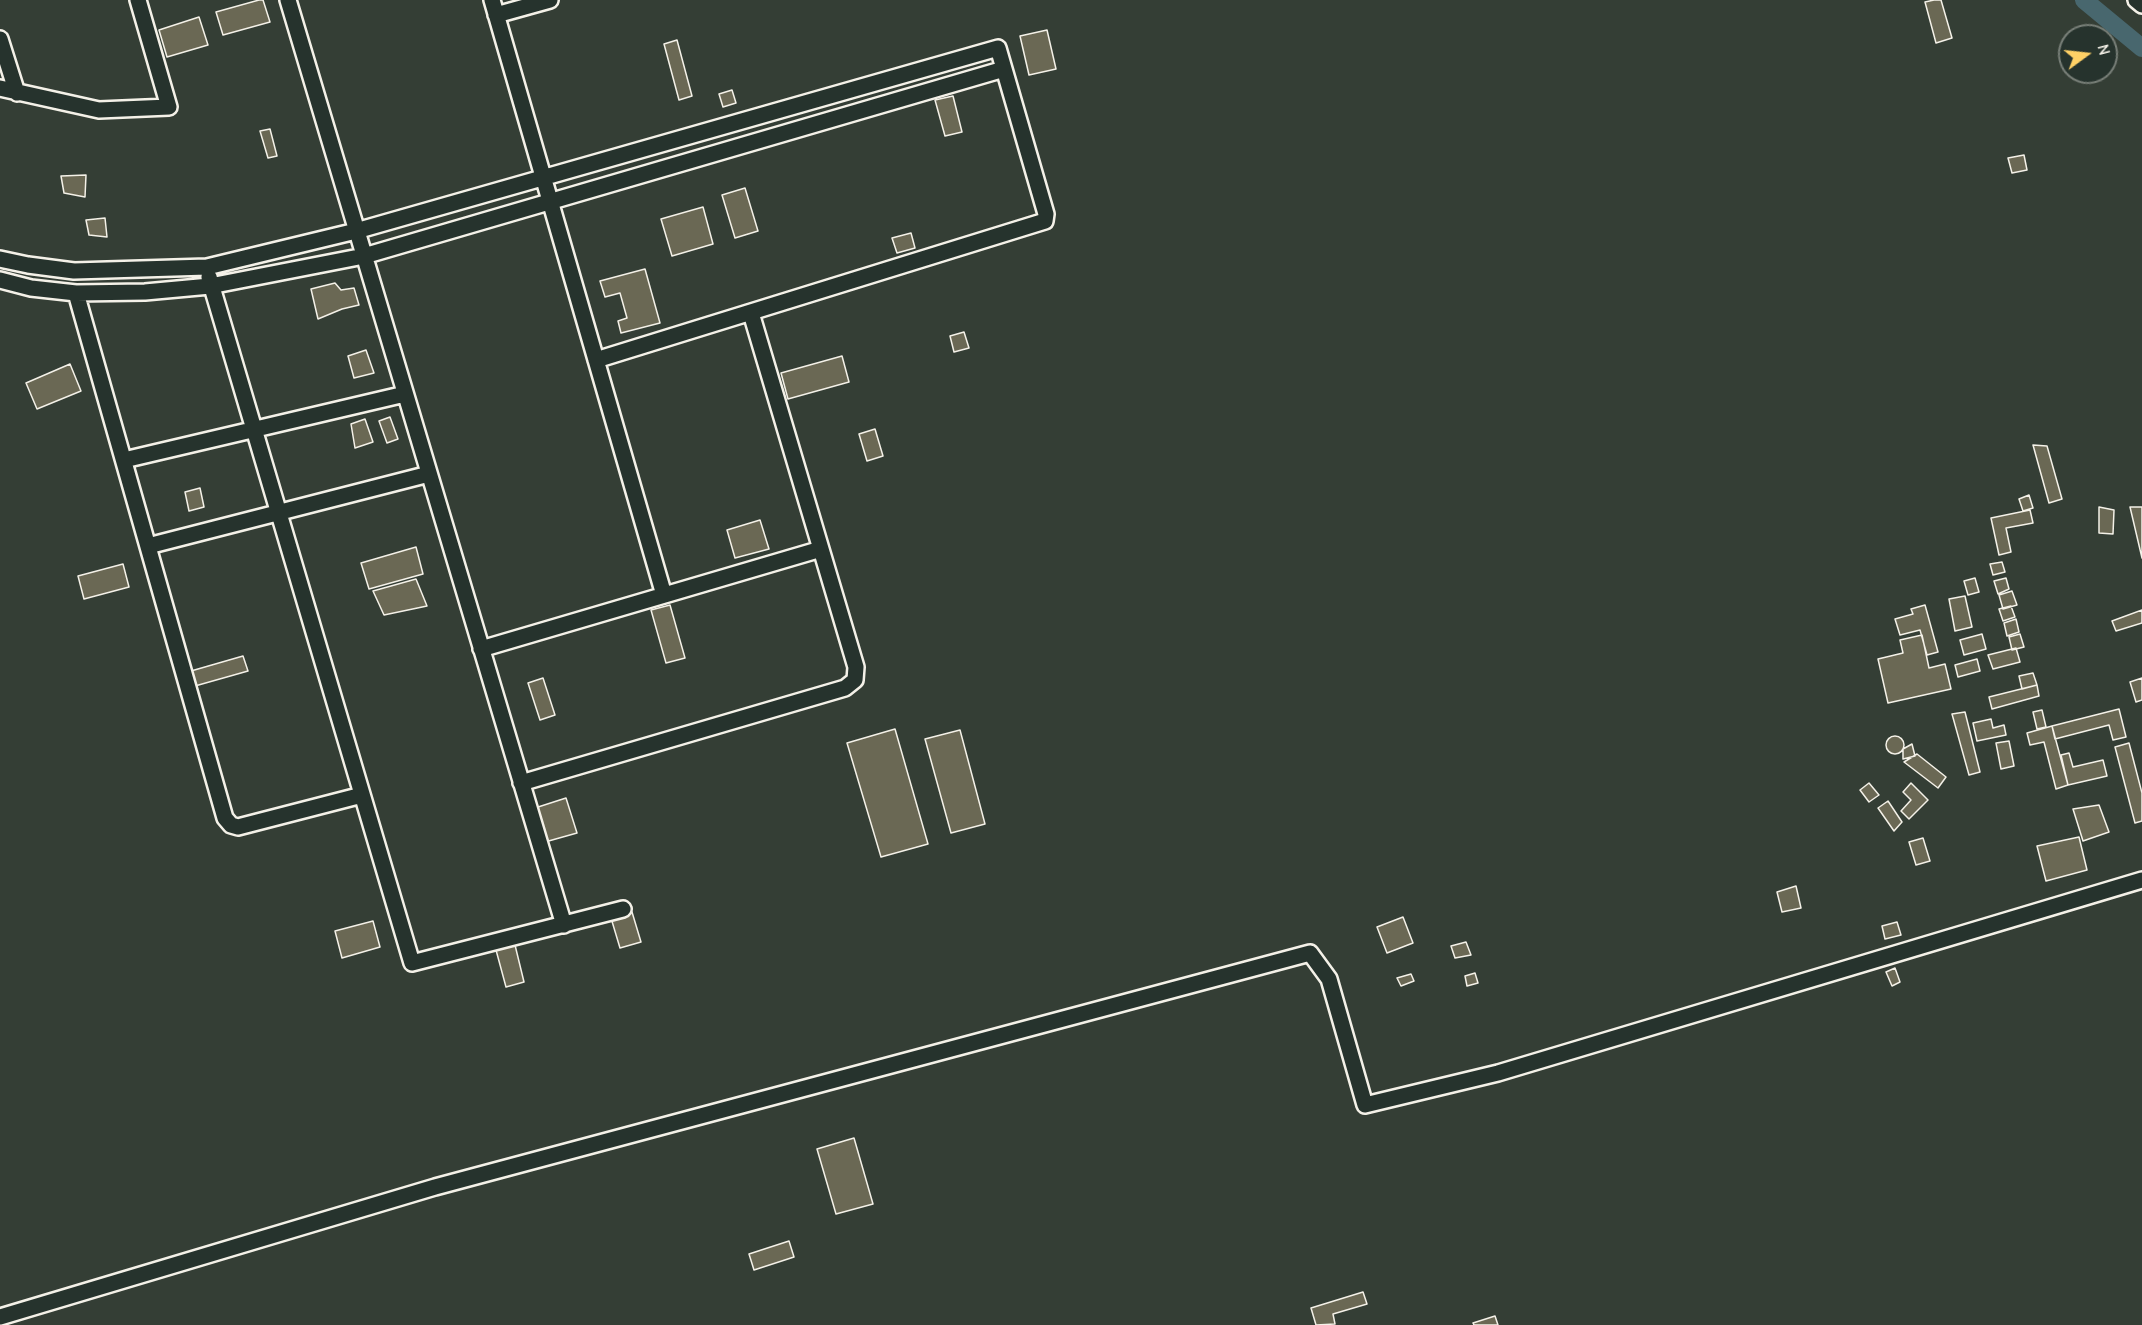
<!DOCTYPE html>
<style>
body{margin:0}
#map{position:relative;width:2142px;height:1325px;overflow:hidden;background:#343e35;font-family:"Comic Neue",sans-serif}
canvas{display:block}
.north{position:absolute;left:2058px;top:24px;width:60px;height:60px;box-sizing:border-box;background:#26332d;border:2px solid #787f78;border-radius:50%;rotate:75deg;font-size:16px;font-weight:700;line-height:24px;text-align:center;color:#f4f1e8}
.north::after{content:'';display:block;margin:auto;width:21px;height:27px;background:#ffd166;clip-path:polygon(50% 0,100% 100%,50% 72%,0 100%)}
</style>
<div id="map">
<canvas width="2142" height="1325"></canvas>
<div class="north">N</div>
</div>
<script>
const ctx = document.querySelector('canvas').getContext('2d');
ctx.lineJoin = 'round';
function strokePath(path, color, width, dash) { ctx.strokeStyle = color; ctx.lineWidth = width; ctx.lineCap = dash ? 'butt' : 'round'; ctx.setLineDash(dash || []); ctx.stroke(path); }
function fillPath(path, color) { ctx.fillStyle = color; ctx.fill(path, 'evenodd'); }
const canal = new Path2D(`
 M 2084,0 L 2142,48`);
const building = new Path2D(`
 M 259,0 L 263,0 L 270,22 L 223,35 L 216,12 Z
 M 1934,0 L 1941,0 L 1952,38 L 1936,43 L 1925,2 Z
 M 199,17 L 208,45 L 167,57 L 159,30 Z
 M 1047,30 L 1056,69 L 1029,75 L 1020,36 Z
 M 677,40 L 692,96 L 679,100 L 664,44 Z
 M 732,90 L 736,103 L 723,107 L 719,94 Z
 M 953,96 L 962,132 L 945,136 L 935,100 Z
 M 270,129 L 277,156 L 268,158 L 260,131 Z
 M 2024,155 L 2027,170 L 2012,173 L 2008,158 Z
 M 86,175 L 85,197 L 64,193 L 61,176 Z
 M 745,188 L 758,231 L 735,238 L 722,195 Z
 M 703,207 L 713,244 L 672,256 L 661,219 Z
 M 105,218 L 107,237 L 89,235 L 86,220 Z
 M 911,233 L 915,248 L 897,253 L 892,238 Z
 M 645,269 L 660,323 L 621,333 L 618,321 L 627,318 L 620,293 L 605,297 L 600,281 Z
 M 335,283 L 341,290 L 354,288 L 359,305 L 342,309 L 318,319 L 311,289 Z
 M 964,332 L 969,348 L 954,352 L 950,336 Z
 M 366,350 L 374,373 L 354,378 L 348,356 Z
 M 842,356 L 849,382 L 788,399 L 781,373 Z
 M 70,364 L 81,391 L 37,409 L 26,383 Z
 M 390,417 L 398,439 L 387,443 L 379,421 Z
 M 365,419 L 373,442 L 355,448 L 351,424 Z
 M 875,429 L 883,456 L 867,461 L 859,434 Z
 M 2033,445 L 2047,446 L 2062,499 L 2049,503 Z
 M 200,488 L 204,507 L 189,511 L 185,492 Z
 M 2029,495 L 2033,508 L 2023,511 L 2019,499 Z
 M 2099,507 L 2114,510 L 2113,534 L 2099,533 Z
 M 2130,507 L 2142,507 L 2142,558 Z
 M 2030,510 L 2033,523 L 2006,528 L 2011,552 L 1999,555 L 1991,518 Z
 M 760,520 L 769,549 L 735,558 L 727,530 Z
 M 416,547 L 423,574 L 369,589 L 361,563 Z
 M 2002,562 L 2005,572 L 1993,575 L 1990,564 Z
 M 123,564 L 129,587 L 84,599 L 78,576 Z
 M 1975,578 L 1979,592 L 1968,595 L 1964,581 Z
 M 2006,578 L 2009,589 L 1998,594 L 1994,581 Z
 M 416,579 L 427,606 L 384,615 L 373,591 Z
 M 2012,591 L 2017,605 L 2003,609 L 1999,595 Z
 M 1965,596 L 1972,627 L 1955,631 L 1949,599 Z
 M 670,605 L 685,658 L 666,663 L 651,610 Z
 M 1925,605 L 1938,652 L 1927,655 L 1920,630 L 1900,635 L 1895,619 L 1913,614 L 1911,609 Z
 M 2011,606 L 2015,617 L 2003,621 L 1999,609 Z
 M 2142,610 L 2142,623 L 2116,631 L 2112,621 Z
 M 2016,619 L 2019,632 L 2007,636 L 2004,623 Z
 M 1982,634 L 1986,649 L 1964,655 L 1960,640 Z
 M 2020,634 L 2024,647 L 2012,650 L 2009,637 Z
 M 1922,635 L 1929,668 L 1945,664 L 1951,689 L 1888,703 L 1878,659 L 1903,653 L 1900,640 Z
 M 2016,648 L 2020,662 L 1993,669 L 1988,655 Z
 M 243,656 L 248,671 L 195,686 L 191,671 Z
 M 1977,659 L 1980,671 L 1958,677 L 1955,665 Z
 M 2033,673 L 2037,685 L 2022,689 L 2019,676 Z
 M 543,678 L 555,715 L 540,720 L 528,683 Z
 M 2142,678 L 2142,700 L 2136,702 L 2130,682 Z
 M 2037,685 L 2039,696 L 1992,709 L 1989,697 Z
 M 2119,709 L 2126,737 L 2113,740 L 2109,725 L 2055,739 L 2052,726 Z
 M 2042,710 L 2046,727 L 2037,729 L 2033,712 Z
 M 1965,712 L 1980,772 L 1969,775 L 1952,714 Z
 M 1991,719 L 1993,728 L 2004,725 L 2006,735 L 1977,741 L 1973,723 Z
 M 2052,726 L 2068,785 L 2056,789 L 2044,742 L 2030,745 L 2027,733 Z
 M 895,729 L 928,844 L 881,857 L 847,743 Z
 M 960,730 L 985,824 L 951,833 L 925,739 Z
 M1886 745a9 9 0 1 1 18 0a9 9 0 1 1-18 0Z
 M 2009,741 L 2014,766 L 2001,769 L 1996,743 Z
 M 2129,743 L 2142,793 L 2142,821 L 2135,823 L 2115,747 Z
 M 1912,744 L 1915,756 L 1903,759 L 1903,749 Z
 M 2069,753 L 2073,767 L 2103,760 L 2107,776 L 2068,785 L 2061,755 Z
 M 1917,754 L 1946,777 L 1938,788 L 1904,762 Z
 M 1869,783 L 1879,795 L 1869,802 L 1860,790 Z
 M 1911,783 L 1928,800 L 1909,819 L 1901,811 L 1911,800 L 1903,792 Z
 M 566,798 L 577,833 L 545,842 L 535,808 Z
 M 1888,801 L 1902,822 L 1894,831 L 1878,808 Z
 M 2099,805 L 2109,832 L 2083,841 L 2073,809 Z
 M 2079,837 L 2087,870 L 2046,881 L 2037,846 Z
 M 1923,838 L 1930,861 L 1916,865 L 1909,842 Z
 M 1796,886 L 1801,908 L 1782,912 L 1777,892 Z
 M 632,912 L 641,942 L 620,948 L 611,918 Z
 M 1403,917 L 1413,943 L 1387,953 L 1377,927 Z
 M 373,921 L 380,947 L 342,958 L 335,931 Z
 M 1897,922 L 1901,935 L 1885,939 L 1882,926 Z
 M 1466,942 L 1471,955 L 1455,958 L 1451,946 Z
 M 515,945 L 524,982 L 506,987 L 496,950 Z
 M 1895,968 L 1900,982 L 1892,986 L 1886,972 Z
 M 1475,973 L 1478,983 L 1467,986 L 1465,976 Z
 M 1411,974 L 1414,981 L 1401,986 L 1397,978 Z
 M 854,1138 L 873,1204 L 836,1214 L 817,1149 Z
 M 789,1241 L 794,1257 L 754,1270 L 749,1254 Z
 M 1363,1292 L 1367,1304 L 1333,1314 L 1335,1324 L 1316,1325 L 1311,1308 Z
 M 1495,1316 L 1498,1325 L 1474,1325 L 1473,1323 Z`);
const street = new Path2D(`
 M 288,0 L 564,925
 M 492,0 L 664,595
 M 2136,0 L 2142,5
 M 496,15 L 550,0
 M 0,39 L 17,93
 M 0,88 L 99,110 L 169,107 L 138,0
 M 0,259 L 28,265 L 74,271 L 207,267 L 356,231 L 998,48 L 1046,214 L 1045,221 L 596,360
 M 209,277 L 412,963 L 623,909
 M 0,280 L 31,288 L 76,293 L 145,292 L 210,286 L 364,256 L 1004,69
 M 76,293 L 225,818 L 231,825 L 238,827 L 362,795
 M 124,460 L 405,394
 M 148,546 L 429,474
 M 481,649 L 821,549
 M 521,783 L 845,688 L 855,680 L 856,667 L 751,313
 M 0,1317 L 435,1187 L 1310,953 L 1329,979 L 1365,1105 L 1498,1073 L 2142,880`);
strokePath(canal, '#48676e', 18);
fillPath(building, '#6a6854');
strokePath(building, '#f4f1e8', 1.5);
strokePath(street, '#f4f1e8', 20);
strokePath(street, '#26332d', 15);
</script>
